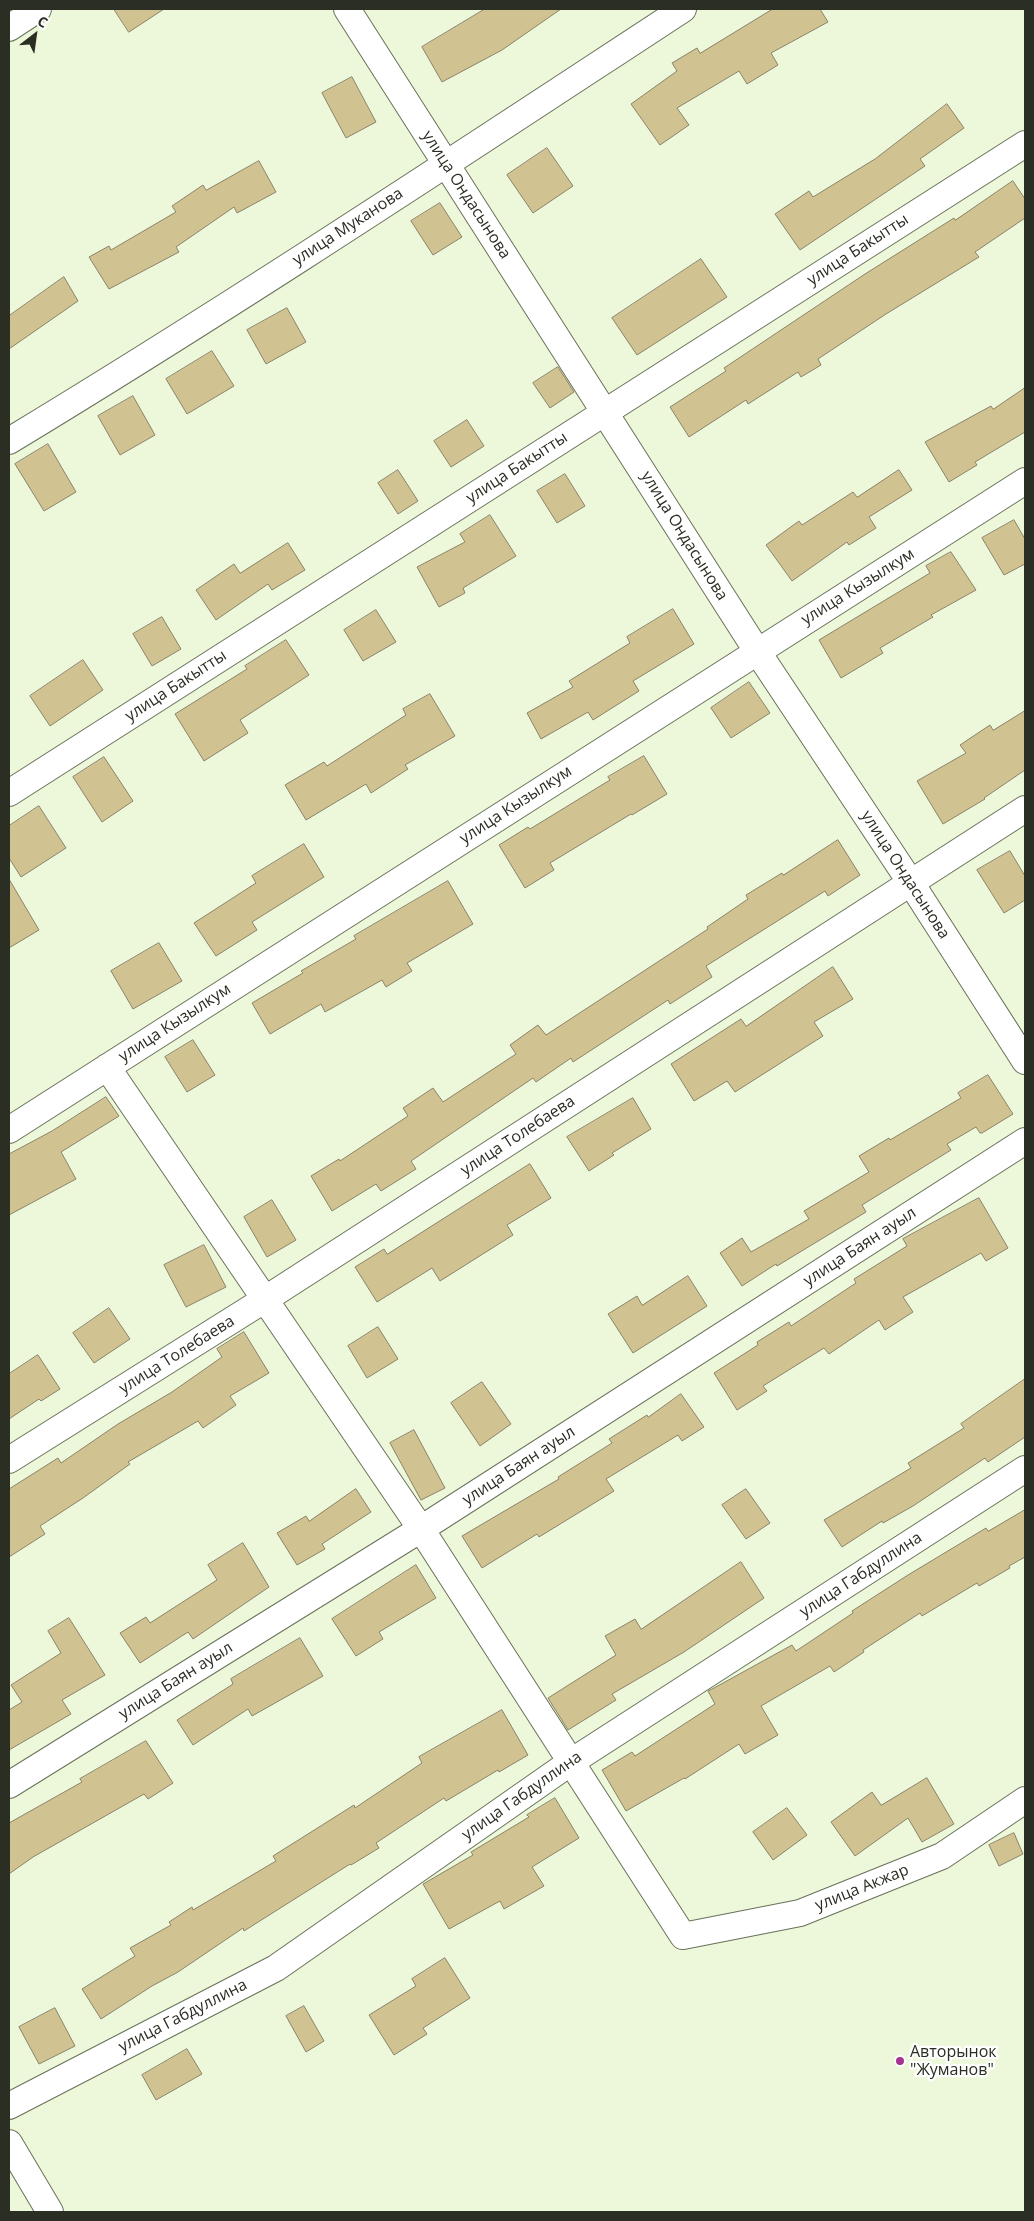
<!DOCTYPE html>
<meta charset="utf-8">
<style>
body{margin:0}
#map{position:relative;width:1034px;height:2221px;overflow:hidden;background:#edf8db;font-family:"Open Sans",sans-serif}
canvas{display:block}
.frame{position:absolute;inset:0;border:10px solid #2a2e23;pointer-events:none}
.north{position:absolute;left:10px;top:10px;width:50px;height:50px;-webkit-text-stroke:4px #fff;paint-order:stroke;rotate:30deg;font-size:14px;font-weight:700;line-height:20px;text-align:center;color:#2a2e23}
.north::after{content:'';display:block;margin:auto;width:18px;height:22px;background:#2a2e23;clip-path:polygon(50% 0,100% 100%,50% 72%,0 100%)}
</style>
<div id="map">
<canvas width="1034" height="2221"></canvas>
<div class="frame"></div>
<div class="north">С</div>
</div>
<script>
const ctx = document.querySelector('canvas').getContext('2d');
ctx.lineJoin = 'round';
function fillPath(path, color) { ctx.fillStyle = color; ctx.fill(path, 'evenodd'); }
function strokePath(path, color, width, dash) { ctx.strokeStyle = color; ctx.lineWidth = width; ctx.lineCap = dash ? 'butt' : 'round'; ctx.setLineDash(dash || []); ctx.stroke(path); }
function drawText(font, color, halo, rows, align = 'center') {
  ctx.font = font + ' "Open Sans",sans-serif'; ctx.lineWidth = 4.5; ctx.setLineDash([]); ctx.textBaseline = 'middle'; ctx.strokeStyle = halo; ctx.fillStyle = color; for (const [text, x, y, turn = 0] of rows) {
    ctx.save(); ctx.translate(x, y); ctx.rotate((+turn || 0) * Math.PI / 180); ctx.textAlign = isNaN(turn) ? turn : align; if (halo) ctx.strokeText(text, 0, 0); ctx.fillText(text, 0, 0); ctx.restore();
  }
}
const building = new Path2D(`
 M 114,9 L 164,9 L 129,32 Z
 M 485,9 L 561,9 L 502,50 L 442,82 L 422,47 Z
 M 773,9 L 820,9 L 828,22 L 771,53 L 778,65 L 747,84 L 739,71 L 677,108 L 689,125 L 660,145 L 631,104 L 677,71 L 672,63 L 697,48 L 700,53 Z
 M 352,77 L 376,122 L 346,138 L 322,93 Z
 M 947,104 L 964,128 L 920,159 L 925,166 L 800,250 L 775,214 L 809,191 L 813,197 L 875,159 Z
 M 547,148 L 573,186 L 533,213 L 507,175 Z
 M 259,161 L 276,192 L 237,213 L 234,207 L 176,247 L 179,252 L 109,289 L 89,257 L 109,246 L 111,250 L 176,212 L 172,206 L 203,185 L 206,190 Z
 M 1013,181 L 1025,199 L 1025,218 L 975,252 L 979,257 L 886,314 L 818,359 L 821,365 L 801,377 L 798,372 L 748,404 L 746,400 L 689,437 L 670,407 L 726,371 L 724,368 L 865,274 L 954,218 L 955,220 Z
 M 440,203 L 462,237 L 433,255 L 411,221 Z
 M 701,259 L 727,297 L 637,355 L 612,318 Z
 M 64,277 L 78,301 L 9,349 L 9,316 Z
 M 287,308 L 306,342 L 266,364 L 247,330 Z
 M 212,351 L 234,386 L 187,414 L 166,379 Z
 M 558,367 L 574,392 L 550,408 L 533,383 Z
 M 1025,388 L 1025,432 L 975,462 L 977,465 L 949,482 L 925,442 L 991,406 L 993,409 Z
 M 133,396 L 155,435 L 120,455 L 98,416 Z
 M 467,420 L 484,446 L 451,467 L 434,441 Z
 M 48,444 L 76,492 L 44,511 L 15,464 Z
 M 398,470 L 418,501 L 398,514 L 378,483 Z
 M 899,470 L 912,490 L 869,517 L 876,528 L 849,545 L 847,542 L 792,581 L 766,545 L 799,521 L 802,525 L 853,492 L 857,497 Z
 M 565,474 L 585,506 L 557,523 L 537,491 Z
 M 490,515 L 516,556 L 463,588 L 465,593 L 439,607 L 417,567 L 465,542 L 460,534 Z
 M 1014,520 L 1025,539 L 1025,564 L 1004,575 L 982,538 Z
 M 288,543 L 305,570 L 272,590 L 268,584 L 216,620 L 196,590 L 234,564 L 240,573 Z
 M 951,552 L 976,590 L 931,615 L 933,617 L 880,648 L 883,653 L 841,678 L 819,640 L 930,573 L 926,566 Z
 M 673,609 L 694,644 L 633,681 L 639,691 L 593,720 L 588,712 L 541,739 L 527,713 L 573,687 L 569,681 L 630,643 L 627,637 Z
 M 376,610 L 396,642 L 363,661 L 344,630 Z
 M 162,617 L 181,649 L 152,666 L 133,634 Z
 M 286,640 L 309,675 L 240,720 L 248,733 L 204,761 L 175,714 L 247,669 L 245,666 Z
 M 83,660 L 103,690 L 50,726 L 30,696 Z
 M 749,682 L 770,713 L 731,738 L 711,708 Z
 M 430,694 L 455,736 L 405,765 L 408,769 L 371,793 L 366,784 L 306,820 L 285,785 L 324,762 L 327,766 L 406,715 L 403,709 Z
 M 1025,711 L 1025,770 L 984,798 L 985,799 L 943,824 L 917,781 L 966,753 L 960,745 L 990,725 L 993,730 Z
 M 644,756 L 667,794 L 632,815 L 631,814 L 550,863 L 554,870 L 525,888 L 499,845 L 528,827 L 530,829 L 610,780 L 608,777 Z
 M 104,757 L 133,801 L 102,822 L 73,777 Z
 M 39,806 L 66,848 L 21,877 L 9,858 L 9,826 Z
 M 838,840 L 860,875 L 828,896 L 825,891 L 706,966 L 712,977 L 670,1004 L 668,1000 L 573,1062 L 571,1058 L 536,1082 L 533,1078 L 411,1161 L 416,1169 L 381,1191 L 376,1184 L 332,1211 L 311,1176 L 339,1159 L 340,1161 L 408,1116 L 403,1108 L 433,1088 L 443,1102 L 516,1054 L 510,1045 L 538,1025 L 546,1035 L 708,929 L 707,927 L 748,899 L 746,895 L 782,873 L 783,875 Z
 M 304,844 L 324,877 L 252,922 L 257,930 L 216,956 L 194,923 L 256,883 L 252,876 Z
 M 1010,851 L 1025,876 L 1025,900 L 1004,913 L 977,870 Z
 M 9,879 L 39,930 L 9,948 Z
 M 448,881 L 473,924 L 407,963 L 412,971 L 386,987 L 382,980 L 325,1012 L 321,1004 L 270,1034 L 252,1003 L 303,973 L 301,971 L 356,939 L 354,936 Z
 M 159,943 L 182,981 L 133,1009 L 111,971 Z
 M 833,967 L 853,999 L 814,1022 L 823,1036 L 735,1092 L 727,1081 L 694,1101 L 671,1064 L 741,1019 L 746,1026 Z
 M 193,1040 L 215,1075 L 187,1092 L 165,1057 Z
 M 988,1075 L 1013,1114 L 982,1133 L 980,1133 L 976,1127 L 947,1144 L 951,1150 L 862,1205 L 866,1212 L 777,1266 L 776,1264 L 742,1286 L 720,1253 L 742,1238 L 751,1252 L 809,1219 L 804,1211 L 869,1172 L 859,1156 L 889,1138 L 890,1140 L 961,1098 L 958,1093 Z
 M 106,1097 L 119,1116 L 61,1152 L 76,1179 L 9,1215 L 9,1154 L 52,1131 Z
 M 633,1098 L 651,1129 L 612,1153 L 614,1155 L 589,1171 L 567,1137 Z
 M 530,1164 L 551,1198 L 507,1225 L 513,1235 L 440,1281 L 432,1268 L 377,1302 L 355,1267 L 384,1249 L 387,1254 Z
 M 979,1198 L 1008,1248 L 986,1261 L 981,1253 L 903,1297 L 913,1312 L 885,1330 L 879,1320 L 829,1354 L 824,1348 L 763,1386 L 767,1391 L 737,1410 L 714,1373 L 758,1345 L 757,1342 L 789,1322 L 791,1326 L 856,1283 L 854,1279 L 907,1246 L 903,1239 Z
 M 272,1200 L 296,1240 L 267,1257 L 244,1217 Z
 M 204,1245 L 226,1287 L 186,1307 L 164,1265 Z
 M 688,1276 L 707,1306 L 633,1353 L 608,1314 L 637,1296 L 642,1305 Z
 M 109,1308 L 130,1339 L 94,1363 L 73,1333 Z
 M 378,1327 L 398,1359 L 367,1378 L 348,1346 Z
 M 244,1332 L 269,1373 L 230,1396 L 236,1405 L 203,1428 L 198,1421 L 128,1462 L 130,1464 L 83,1498 L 40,1526 L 45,1534 L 9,1557 L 9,1489 L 58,1458 L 61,1463 L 118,1424 L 172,1392 L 222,1357 L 217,1349 Z
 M 38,1355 L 60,1389 L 41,1401 L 39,1399 L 9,1419 L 9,1374 Z
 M 1025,1379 L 1025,1437 L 988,1462 L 985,1458 L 913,1506 L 883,1523 L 882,1521 L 842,1547 L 824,1520 L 911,1468 L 908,1463 L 964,1428 L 961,1424 Z
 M 482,1382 L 511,1424 L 480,1446 L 451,1403 Z
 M 681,1394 L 704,1427 L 682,1441 L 678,1435 L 606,1479 L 614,1491 L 539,1537 L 537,1534 L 482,1568 L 462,1536 L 559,1479 L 558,1477 L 612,1443 L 609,1439 L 647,1415 L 648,1417 Z
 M 414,1430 L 445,1488 L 421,1500 L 390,1443 Z
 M 356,1489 L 371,1512 L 322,1544 L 325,1549 L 297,1565 L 277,1533 L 306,1516 L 309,1521 Z
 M 746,1489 L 770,1523 L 746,1539 L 722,1505 Z
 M 1025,1510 L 1025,1557 L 1009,1566 L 1010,1568 L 979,1586 L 977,1583 L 922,1616 L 920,1613 L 863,1650 L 864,1652 L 834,1672 L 830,1666 L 761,1706 L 778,1735 L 745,1754 L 739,1744 L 685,1779 L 684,1778 L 626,1811 L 602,1770 L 632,1752 L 635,1756 L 715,1704 L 708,1691 L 714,1688 L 792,1645 L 796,1651 L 853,1613 L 852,1611 L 908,1575 L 986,1528 L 988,1531 Z
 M 243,1543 L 269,1587 L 193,1639 L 188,1632 L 140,1663 L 120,1633 L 146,1617 L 150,1623 L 217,1580 L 208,1565 Z
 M 741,1562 L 764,1598 L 684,1652 L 612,1694 L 616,1700 L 568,1730 L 548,1698 L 616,1655 L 605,1636 L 635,1619 L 641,1629 Z
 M 416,1565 L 436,1598 L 379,1632 L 383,1639 L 356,1656 L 332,1619 Z
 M 69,1618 L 105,1675 L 62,1700 L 71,1714 L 9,1750 L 9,1710 L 22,1702 L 11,1685 L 61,1653 L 48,1631 Z
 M 300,1638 L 323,1676 L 252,1716 L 248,1709 L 193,1745 L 177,1720 L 233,1684 L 231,1679 Z
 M 502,1710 L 528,1755 L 499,1772 L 498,1770 L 446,1801 L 444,1798 L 376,1843 L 379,1848 L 351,1865 L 350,1864 L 244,1931 L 243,1928 L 178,1972 L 152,1986 L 101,2019 L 82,1989 L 135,1956 L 130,1948 L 171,1925 L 169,1922 L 192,1907 L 193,1910 L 276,1861 L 273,1856 L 354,1805 L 355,1808 L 422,1763 L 419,1757 Z
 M 146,1741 L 173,1783 L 148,1799 L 144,1794 L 33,1857 L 9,1874 L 9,1823 L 82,1782 L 80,1779 Z
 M 927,1778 L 954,1824 L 922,1842 L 908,1818 L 855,1856 L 831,1822 L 872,1792 L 881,1805 Z
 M 555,1798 L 579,1838 L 532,1867 L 544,1886 L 504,1909 L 500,1901 L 449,1929 L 423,1884 L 473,1855 L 471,1852 L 529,1817 L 527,1815 Z
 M 787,1808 L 807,1835 L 773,1860 L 753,1832 Z
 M 1014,1833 L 1023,1854 L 999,1866 L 989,1845 Z
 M 445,1958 L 470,1998 L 423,2028 L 427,2034 L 394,2055 L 369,2015 L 416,1986 L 412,1979 Z
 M 304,2006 L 324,2041 L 306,2052 L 286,2016 Z
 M 55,2008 L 75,2046 L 39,2064 L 19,2027 Z
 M 187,2049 L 202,2074 L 156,2100 L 142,2075 Z`);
const minor = new Path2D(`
 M 347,9 L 757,651 L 911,883 L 1025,1061
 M 9,28 L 38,9
 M 9,441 C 237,303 460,155 683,9
 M 9,793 L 1025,144
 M 107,1067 L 421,1529 L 683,1936 L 800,1913 L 942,1856 L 1025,1800
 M 9,1130 L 1025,481
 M 9,1460 L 264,1300 L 1025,809
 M 9,1785 L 421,1529 L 1025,1141
 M 9,2106 L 276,1968 L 571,1762 L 1025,1469
 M 9,2143 L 50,2212`);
const markers = [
 [900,2061,5,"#a43390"]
];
const streetNames = [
 ["улица Ондасынова",466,195,57],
 ["улица Муканова",348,227,-33],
 ["улица Бакытты",858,250,-33],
 ["улица Бакытты",517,468,-33],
 ["улица Ондасынова",684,536,58],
 ["улица Кызылкум",858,587,-32],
 ["улица Бакытты",176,686,-33],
 ["улица Кызылкум",516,805,-33],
 ["улица Ондасынова",905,875,57],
 ["улица Кызылкум",175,1023,-33],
 ["улица Толебаева",518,1136,-33],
 ["улица Баян ауыл",860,1247,-33],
 ["улица Толебаева",177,1355,-32],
 ["улица Баян ауыл",519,1466,-33],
 ["улица Габдуллина",861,1575,-33],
 ["улица Баян ауыл",176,1681,-32],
 ["улица Габдуллина",522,1796,-35],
 ["улица Акжар",862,1888,-22],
 ["улица Габдуллина",183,2016,-27]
];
const poiNames = [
 ["Авторынок",910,2052],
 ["\"Жуманов\"",910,2070]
];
fillPath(building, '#d0c291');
strokePath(building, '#8a8369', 1);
strokePath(minor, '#687159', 28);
strokePath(minor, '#fff', 26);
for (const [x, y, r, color] of markers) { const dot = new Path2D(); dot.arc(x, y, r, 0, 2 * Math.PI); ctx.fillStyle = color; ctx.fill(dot); strokePath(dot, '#fff', 2); }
drawText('16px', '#2a2e23', '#fff', streetNames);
drawText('16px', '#2a2e23', '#fff', poiNames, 'left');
</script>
